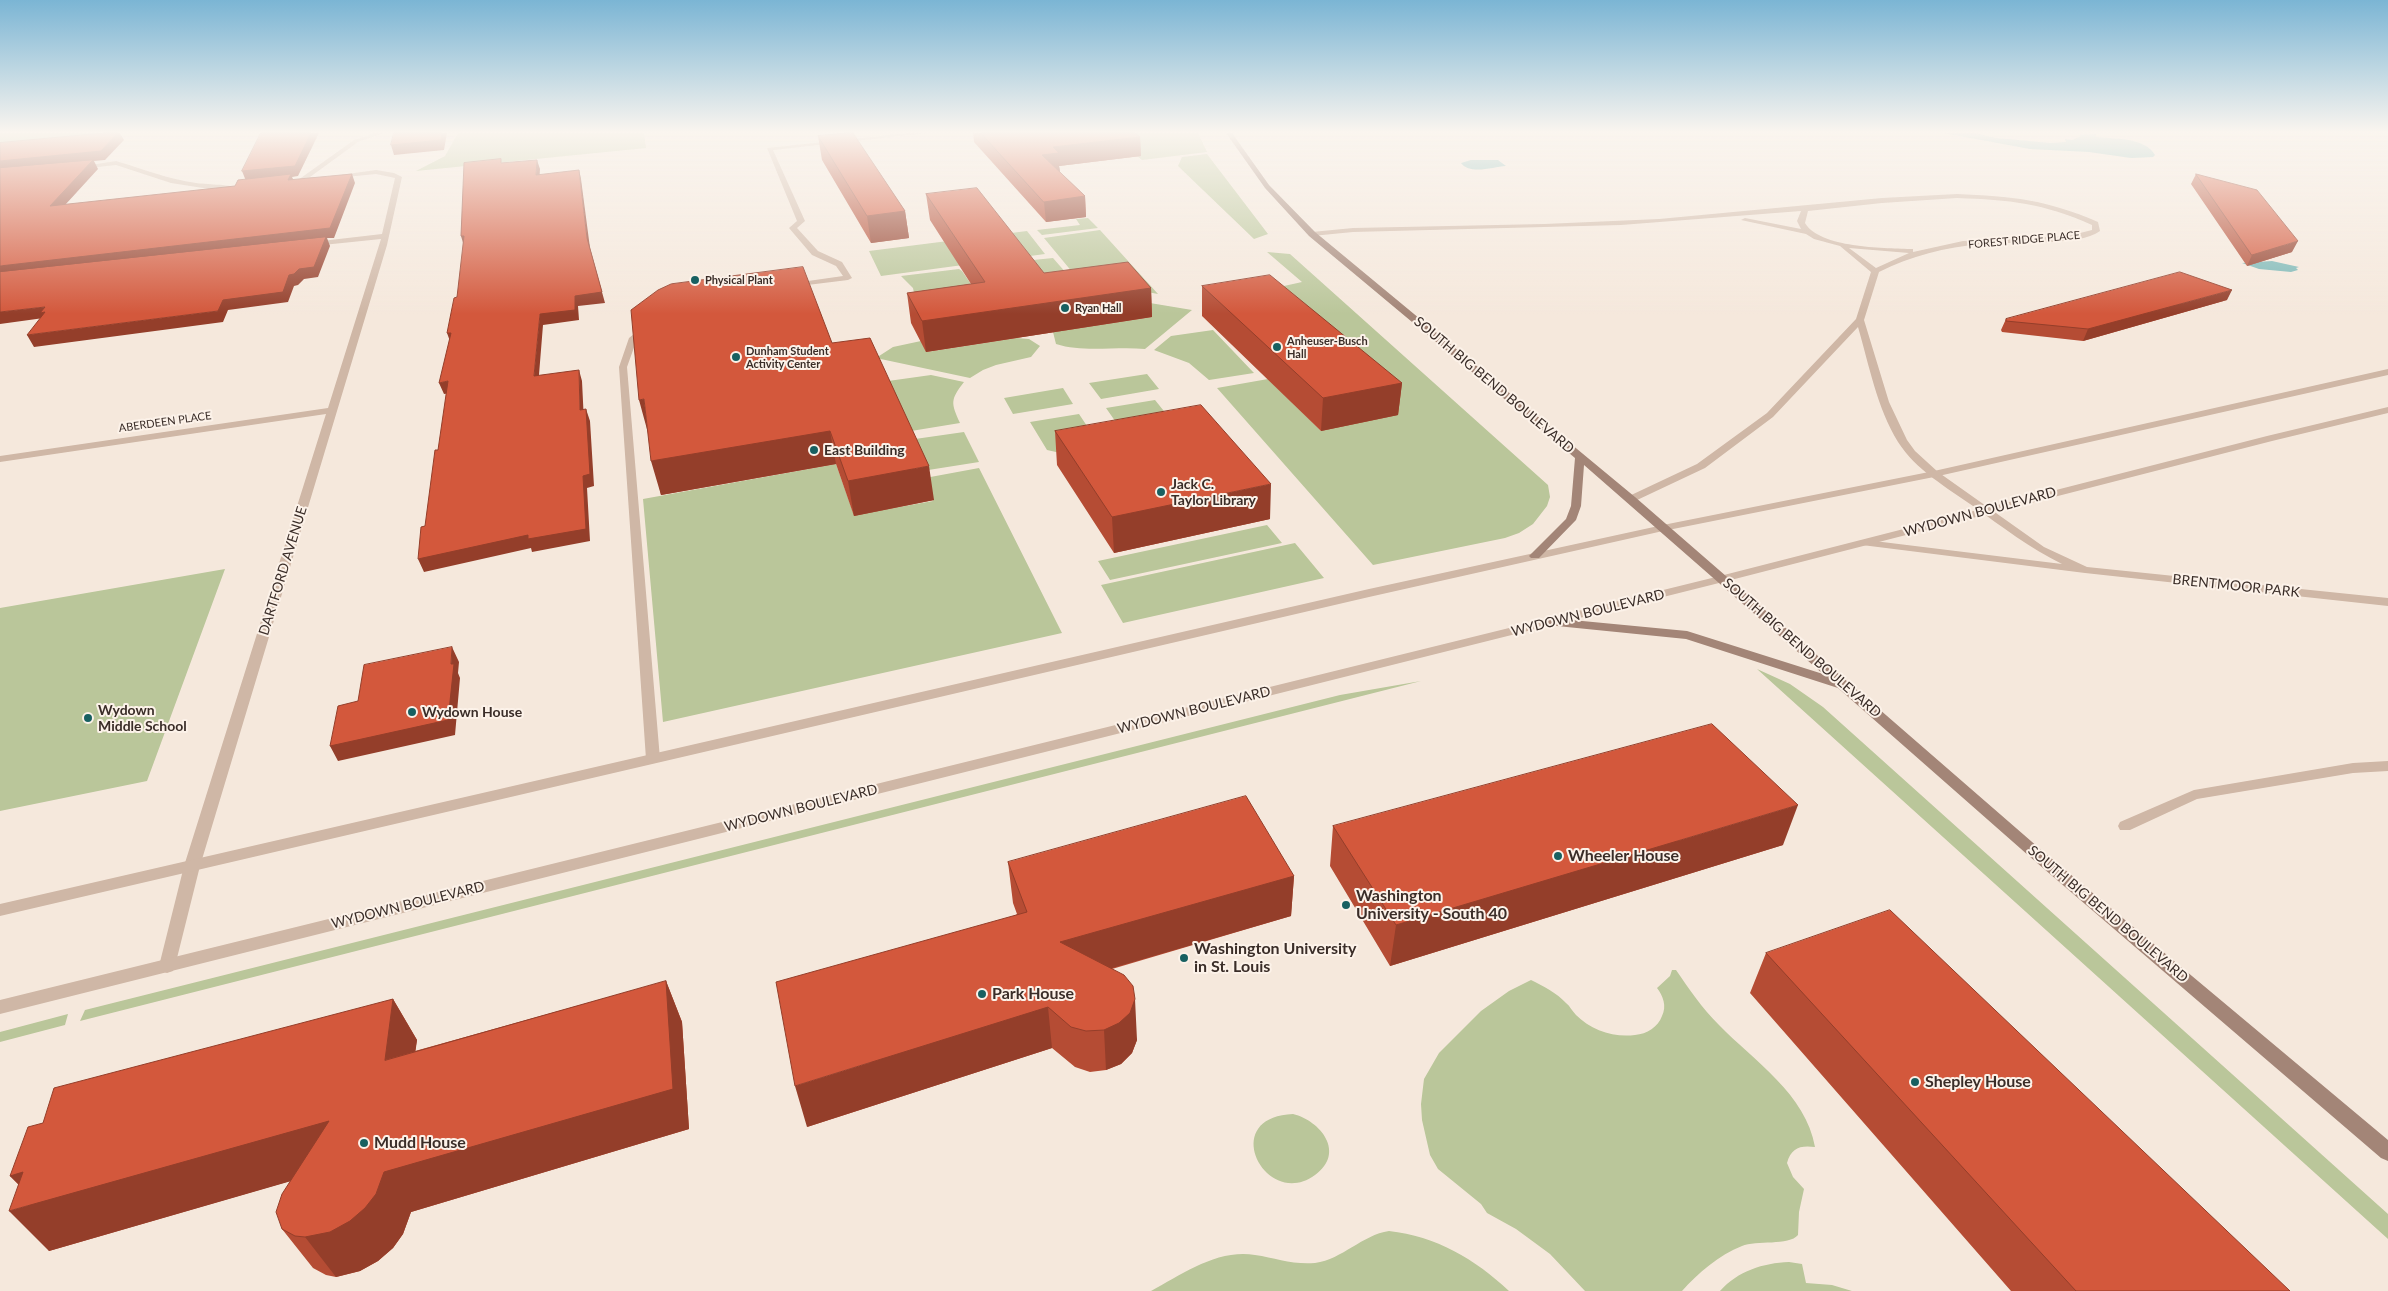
<!DOCTYPE html>
<style>
body{margin:0}
canvas{display:block;background:#f5e8dc}
</style>
<canvas width="2388" height="1291"></canvas>
<script>
const ctx = document.querySelector('canvas').getContext('2d');
ctx.lineJoin = 'round';
function fillPath(path, color) { ctx.fillStyle = color; ctx.fill(path, 'evenodd'); }
function strokePath(path, color, width, dash) { ctx.strokeStyle = color; ctx.lineWidth = width; ctx.lineCap = dash ? 'butt' : 'round'; ctx.setLineDash(dash || []); ctx.stroke(path); }
function drawText(font, color, halo, rows, align = 'center') {
  ctx.font = font + ' Lato,sans-serif'; ctx.lineWidth = 4; ctx.setLineDash([]); ctx.textBaseline = 'middle'; ctx.strokeStyle = halo; ctx.fillStyle = color; for (const [text, x, y, turn = 0] of rows) {
    ctx.save(); ctx.translate(x, y); ctx.rotate((+turn || 0) * Math.PI / 180); ctx.textAlign = isNaN(turn) ? turn : align; if (halo) ctx.strokeText(text, 0, 0); ctx.fillText(text, 0, 0); ctx.restore();
  }
}
const green = new Path2D(`
 M 0,133 L 112,133 L 0,149 Z
 M 458,133 L 644,133 L 646,148 L 416,171 L 445,156 Z
 M 1109,133 L 1198,133 L 1207,152 L 1142,160 Z
 M 1207,154 L 1268,234 L 1254,239 L 1178,166 L 1182,157 Z
 M 1088,218 L 1098,228 L 1042,235 L 1037,230 L 1080,225 L 1076,219 Z
 M 1100,230 L 1158,294 L 1126,288 L 1073,273 L 1044,238 Z
 M 1027,231 L 1045,254 L 881,276 L 869,251 Z
 M 1267,252 L 1290,254 L 1548,485 L 1550,497 L 1547,506 L 1533,524 L 1519,533 L 1505,538 L 1373,565 L 1217,388 L 1268,379 L 1321,431 L 1284,286 L 1302,282 Z
 M 1053,258 L 1067,274 L 1037,291 L 1023,261 Z
 M 959,269 L 962,271 L 981,299 L 914,293 L 913,288 L 901,276 Z
 M 1150,303 L 1192,310 L 1145,349 C 1116,346 1084,353 1056,344 L 1053,332 L 1152,317 Z
 M 1213,330 L 1254,373 L 1209,380 L 1189,363 L 1154,350 L 1171,336 Z
 M 1016,338 L 1029,339 L 1040,346 L 1031,357 L 996,365 L 983,370 L 970,378 L 876,358 L 893,347 L 921,341 L 927,352 Z
 M 1147,374 L 1159,389 L 1101,399 L 1089,383 Z
 M 931,375 L 964,382 C 950,400 951,403 960,423 L 905,432 L 881,382 Z
 M 1063,388 L 1073,404 L 1013,414 L 1004,398 Z
 M 1155,400 L 1176,426 L 1127,438 L 1106,408 Z
 M 1079,414 L 1099,444 L 1056,452 L 1047,450 L 1030,422 Z
 M 964,432 L 979,462 L 922,471 L 908,440 Z
 M 836,464 L 854,515 L 933,501 L 925,478 L 979,468 L 1062,633 L 663,722 L 643,499 Z
 M 1267,525 L 1282,543 L 1110,580 L 1098,561 Z
 M 1295,543 L 1324,578 L 1123,623 L 1101,585 Z
 M 225,569 L 147,781 L 0,811 L 0,608 Z
 M 1757,669 L 1790,684 L 1823,707 L 2388,1214 L 2388,1239 Z
 M 1421,681 L 80,1021 L 85,1010 L 1340,695 Z
 M 1672,970 L 1676,970 C 1689,989 1702,1008 1719,1025 C 1754,1061 1806,1094 1815,1147 C 1800,1145 1791,1148 1787,1163 L 1793,1177 L 1804,1189 L 1799,1212 L 1798,1235 C 1789,1246 1756,1240 1742,1246 C 1719,1255 1698,1273 1682,1291 L 1585,1291 L 1550,1254 L 1516,1229 L 1487,1213 L 1481,1204 L 1438,1169 L 1430,1155 L 1422,1120 L 1421,1104 L 1424,1079 L 1439,1053 L 1481,1011 L 1509,991 L 1531,980 C 1543,986 1557,993 1566,1003 C 1570,1006 1572,1011 1576,1015 C 1591,1030 1614,1038 1635,1035 C 1647,1034 1658,1027 1662,1016 C 1667,1006 1663,996 1657,988 L 1670,976 Z
 M 68,1014 L 65,1025 L 0,1042 L 0,1032 Z
 M 1293,1114 C 1321,1121 1346,1153 1315,1175 C 1266,1211 1217,1117 1293,1114 Z
 M 1389,1231 C 1436,1236 1475,1259 1509,1291 L 1151,1291 C 1183,1274 1217,1249 1255,1255 C 1276,1258 1293,1265 1315,1263 C 1343,1259 1362,1235 1389,1231 Z
 M 1789,1262 L 1802,1264 L 1806,1283 L 1832,1285 L 1852,1291 L 1720,1291 C 1738,1271 1763,1263 1789,1262 Z`);
const water = new Path2D(`
 M 1943,133 L 1975,133 L 1996,138 L 2051,143 L 2066,142 L 2065,139 L 2072,140 L 2081,136 L 2079,135 L 2096,134 L 2096,137 C 2114,139 2145,137 2155,155 L 2153,157 L 2131,158 L 2089,152 L 2030,149 Z
 M 1471,160 L 1498,160 L 1506,166 C 1493,167 1470,175 1461,163 Z
 M 2272,261 L 2299,267 L 2296,268 L 2298,270 L 2291,272 L 2259,269 L 2242,263 Z`);
const minor = new Path2D(`
 M 375,133 L 384,133 L 358,142 L 310,177 L 318,177 L 318,179 L 301,182 L 298,180 L 354,140 Z
 M 908,133 L 928,133 L 773,150 L 805,221 L 797,228 L 818,251 L 842,262 L 852,278 L 848,280 L 791,287 L 791,283 L 794,283 L 843,276 L 836,266 L 812,255 L 789,228 L 797,221 L 767,148 Z
 M 116,161 C 143,169 168,179 196,183 C 204,184 231,185 234,187 L 216,190 L 171,183 L 116,165 L 80,169 L 77,167 Z
 M 376,170 L 394,173 L 402,177 L 387,245 L 200,866 L 175,966 L 173,971 L 167,973 L 161,971 L 159,966 L 184,866 L 326,414 L 0,462 L 0,456 L 328,408 L 381,239 L 313,246 L 309,244 L 313,242 L 382,234 L 395,178 L 376,174 L 336,178 L 333,176 Z
 M 1957,194 C 2011,196 2048,200 2098,222 L 2100,231 C 2079,247 2010,241 1982,244 C 1945,247 1911,256 1879,272 L 1864,320 L 1889,402 L 1907,440 L 1915,451 L 1938,472 L 2044,547 L 2087,567 L 2388,598 L 2388,606 L 2085,573 L 1862,545 L 1860,543 L 1866,540 L 2062,564 C 2030,548 2002,527 1973,506 C 1946,487 1916,470 1898,442 C 1877,408 1869,365 1858,327 L 1773,417 L 1705,468 L 1635,501 L 1627,501 L 1627,497 L 1697,464 L 1767,413 L 1856,319 L 1871,272 L 1840,246 L 1814,239 L 1806,234 L 1741,220 L 1745,218 L 1801,229 L 1797,221 L 1801,211 L 1621,225 L 1353,232 L 1312,236 L 1308,234 L 1312,232 L 1353,228 L 1544,224 L 1659,219 L 1882,198 ZM 1957,198 C 2010,200 2043,203 2092,225 L 2092,230 L 2068,236 L 1963,241 L 1913,252 L 1913,249 L 1910,249 C 1883,248 1820,248 1805,223 L 1808,211 L 1882,203 ZM 1849,248 L 1909,253 L 1876,268 Z
 M 645,325 L 649,328 L 637,339 L 627,367 L 660,759 L 658,762 L 648,762 L 646,759 L 619,367 L 629,338 Z
 M 2388,761 L 2388,771 L 2353,773 L 2197,799 L 2130,830 L 2120,830 L 2118,826 L 2120,822 L 2194,790 L 2353,763 Z`);
const tertiary = new Path2D(`
 M 2388,369 L 2388,375 L 1934,477 L 1663,531 L 1369,597 L 0,916 L 0,904 L 1369,589 L 1663,525 L 1934,471 Z
 M 2388,407 L 2388,413 L 2272,441 L 1727,581 L 0,1014 L 0,1000 L 1720,576 L 2267,436 Z`);
const secondary = new Path2D(`
 M 1226,133 L 1232,133 L 1269,185 L 1315,232 L 1635,497 L 2039,848 L 2388,1140 L 2388,1161 L 2381,1158 L 2029,856 L 1838,688 L 1686,639 L 1547,625 L 1545,622 L 1547,619 L 1551,618 L 1687,631 L 1823,674 L 1584,465 L 1581,506 L 1576,520 L 1539,558 L 1531,558 L 1529,556 L 1566,519 L 1571,506 L 1575,458 L 1309,236 L 1265,188 Z`);
const wall = new Path2D(`
 M 973,133 L 1135,133 L 1140,137 L 1141,156 L 1059,166 L 1060,172 L 1085,196 L 1086,217 L 1046,222 L 974,142 Z
 M 818,136 L 905,211 L 909,238 L 871,243 L 822,160 Z
 M 2196,174 L 2292,252 L 2247,266 L 2191,184 Z
 M 926,194 L 1044,273 L 1151,288 L 1152,317 L 926,352 L 911,323 L 907,293 L 971,284 L 930,220 Z
 M 1202,286 L 1402,383 L 1398,415 L 1321,431 L 1202,316 Z
 M 2227,300 L 2083,341 L 2002,332 L 2001,330 L 2006,319 Z
 M 832,343 L 934,500 L 854,516 L 836,464 L 661,495 L 648,433 Z
 M 1055,431 L 1270,519 L 1114,553 L 1057,465 Z
 M 1333,826 L 1783,845 L 1390,966 L 1330,866 Z
 M 1008,862 L 1294,876 L 1291,916 L 1112,969 L 1137,1040 L 1132,1053 L 1121,1064 L 1106,1070 L 1090,1072 L 1075,1067 L 1052,1048 L 807,1127 L 1017,914 L 1013,903 Z
 M 1766,953 L 2290,1291 L 2011,1291 L 1750,993 Z
 M 666,981 L 682,1022 L 689,1129 L 411,1212 L 403,1234 L 393,1248 L 378,1261 L 360,1271 L 336,1277 L 326,1275 L 313,1268 L 282,1229 L 290,1181 L 49,1251 L 18,1184 L 10,1176 L 43,1123 L 393,999 L 417,1040 L 415,1051 Z`);
const shadedWall = new Path2D(`
 M 118,133 L 120,133 L 124,140 L 105,160 L 94,161 L 98,169 L 55,216 L 0,171 L 0,161 Z
 M 311,133 L 319,133 L 298,176 L 292,177 L 295,183 L 288,180 L 246,181 L 242,171 Z
 M 442,133 L 447,133 L 444,150 L 394,155 L 391,145 Z
 M 1140,137 L 1141,156 L 1059,166 L 1060,172 L 1042,155 L 1053,147 Z
 M 537,160 L 540,169 L 539,184 L 536,175 Z
 M 579,170 L 581,179 L 590,248 L 605,303 L 578,306 L 579,320 L 543,325 L 538,387 L 534,376 L 540,314 L 575,296 L 587,238 Z
 M 352,174 L 355,183 L 334,238 L 327,238 L 330,246 L 318,277 L 304,279 L 298,285 L 294,286 L 288,302 L 228,310 L 223,322 L 34,347 L 27,335 L 218,311 L 0,277 L 0,266 Z
 M 1085,196 L 1086,217 L 1046,222 L 1044,202 Z
 M 905,211 L 909,238 L 871,243 L 867,216 Z
 M 461,236 L 464,236 L 464,246 Z
 M 2298,241 L 2292,252 L 2247,266 L 2252,255 Z
 M 1151,288 L 1152,317 L 926,352 L 922,321 Z
 M 2232,290 L 2227,300 L 2083,341 L 2088,329 Z
 M 45,307 L 51,317 L 0,324 L 0,312 Z
 M 447,333 L 451,333 L 451,344 Z
 M 579,370 L 582,381 L 584,422 L 580,410 Z
 M 448,381 L 452,393 L 444,394 L 439,383 Z
 M 1402,383 L 1398,415 L 1321,431 L 1323,398 Z
 M 644,399 L 648,433 L 639,400 Z
 M 586,409 L 590,421 L 594,486 L 587,488 L 590,541 L 532,552 L 531,548 L 424,572 L 418,559 L 583,476 Z
 M 830,431 L 836,464 L 661,495 L 651,461 Z
 M 929,466 L 934,500 L 854,516 L 848,481 Z
 M 1271,484 L 1270,519 L 1114,553 L 1112,517 Z
 M 452,647 L 459,662 L 458,673 L 460,678 L 455,735 L 338,761 L 330,746 L 451,664 Z
 M 1798,805 L 1783,845 L 1390,966 L 1396,925 Z
 M 1294,876 L 1291,916 L 1064,982 L 1060,942 Z
 M 666,981 L 682,1022 L 689,1129 L 411,1212 L 403,1234 L 393,1248 L 378,1261 L 360,1271 L 336,1277 L 305,1237 L 384,1172 Z
 M 393,999 L 417,1040 L 409,1100 L 385,1060 Z
 M 1135,999 L 1137,1040 L 1132,1053 L 1121,1064 L 1106,1070 L 1104,1030 Z
 M 1048,1007 L 1052,1048 L 807,1127 L 795,1086 Z
 M 329,1121 L 357,1162 L 49,1251 L 9,1211 L 37,1203 L 10,1176 L 23,1172 Z`);
const building = new Path2D(`
 M 104,133 L 118,133 L 101,151 L 0,161 L 0,143 Z
 M 261,133 L 311,133 L 295,166 L 242,171 Z
 M 394,133 L 442,133 L 441,140 L 391,145 Z
 M 845,133 L 853,133 L 905,211 L 867,216 L 818,136 Z
 M 981,133 L 1135,133 L 1140,137 L 1053,147 L 1059,153 L 1042,155 L 1085,196 L 1044,202 Z
 M 501,159 L 501,163 L 537,160 L 536,175 L 579,170 L 587,238 L 602,292 L 575,296 L 575,310 L 540,314 L 534,376 L 579,370 L 580,410 L 586,409 L 590,474 L 583,476 L 586,529 L 528,539 L 528,535 L 418,559 L 421,527 L 425,526 L 435,450 L 438,450 L 448,381 L 439,383 L 451,333 L 447,333 L 454,298 L 457,297 L 464,236 L 461,236 L 464,163 Z
 M 93,160 L 50,206 L 235,186 L 238,180 L 291,174 L 288,180 L 352,174 L 330,228 L 0,266 L 0,168 Z
 M 2196,174 L 2257,190 L 2298,241 L 2252,255 Z
 M 977,188 L 1044,273 L 1128,262 L 1151,288 L 922,321 L 907,293 L 985,282 L 926,194 Z
 M 326,237 L 314,267 L 299,269 L 294,274 L 289,275 L 283,292 L 223,300 L 218,311 L 27,335 L 45,312 L 40,313 L 45,307 L 0,312 L 0,272 Z
 M 803,267 L 832,343 L 870,338 L 929,466 L 848,481 L 830,431 L 651,461 L 644,399 L 639,400 L 631,310 L 658,290 L 671,284 Z
 M 2180,272 L 2232,290 L 2088,329 L 2006,321 L 2006,319 Z
 M 1270,275 L 1402,383 L 1323,398 L 1202,286 Z
 M 1201,405 L 1271,484 L 1112,517 L 1055,431 Z
 M 452,647 L 451,664 L 454,664 L 448,720 L 330,746 L 338,706 L 358,701 L 364,665 Z
 M 1712,724 L 1798,805 L 1396,925 L 1333,826 Z
 M 1246,796 L 1294,876 L 1060,942 L 1124,975 L 1133,986 L 1135,999 L 1130,1013 L 1119,1023 L 1104,1030 L 1086,1031 L 1071,1027 L 1048,1007 L 795,1086 L 776,982 L 1027,912 L 1008,862 Z
 M 1890,910 L 2290,1291 L 2076,1291 L 1766,953 Z
 M 666,981 L 673,1089 L 384,1172 L 376,1194 L 365,1208 L 350,1221 L 330,1232 L 305,1237 L 295,1236 L 282,1229 L 276,1212 L 282,1194 L 329,1121 L 9,1211 L 23,1172 L 10,1176 L 28,1127 L 43,1123 L 54,1088 L 393,999 L 385,1060 Z`);
const markers = [
 [695,280,5,"#186061"],
 [1065,308,5,"#186061"],
 [1277,347,5,"#186061"],
 [736,357,5,"#186061"],
 [814,450,5,"#186061"],
 [1161,492,5,"#186061"],
 [412,712,5,"#186061"],
 [88,718,5,"#186061"],
 [1558,856,5,"#186061"],
 [1346,905,5,"#186061"],
 [1184,958,5,"#186061"],
 [982,994,5,"#186061"],
 [1915,1082,5,"#186061"],
 [364,1143,5,"#186061"]
];
const farStreetnames = [
 ["FOREST RIDGE PLACE",2024,240,-5],
 ["ABERDEEN PLACE",165,422,-8]
];
const farPoinames = [
 ["Physical Plant",705,280],
 ["Ryan Hall",1075,308],
 ["Anheuser-Busch",1287,341],
 ["Hall",1287,354],
 ["Dunham Student",746,351],
 ["Activity Center",746,364]
];
const streetNames = [
 ["SOUTH BIG BEND BOULEVARD",1494,385,40],
 ["WYDOWN BOULEVARD",1980,512,-15],
 ["DARTFORD AVENUE",283,571,-73],
 ["BRENTMOOR PARK",2236,586,6],
 ["WYDOWN BOULEVARD",1588,613,-14],
 ["SOUTH BIG BEND BOULEVARD",1802,648,41],
 ["WYDOWN BOULEVARD",1194,710,-14],
 ["WYDOWN BOULEVARD",801,808,-14],
 ["WYDOWN BOULEVARD",408,905,-14],
 ["SOUTH BIG BEND BOULEVARD",2108,914,40]
];
const poiNames = [
 ["East Building",824,450],
 ["Jack C.",1171,484],
 ["Taylor Library",1171,500],
 ["Wydown",98,710],
 ["Middle School",98,726],
 ["Wydown House",422,712]
];
const nearPoinames = [
 ["Wheeler House",1568,856],
 ["Washington",1356,896],
 ["University - South 40",1356,914],
 ["Washington University",1194,949],
 ["in St. Louis",1194,967],
 ["Park House",992,994],
 ["Shepley House",1925,1082],
 ["Mudd House",374,1143]
];
fillPath(green, '#bac69a');
fillPath(water, '#78b6b5');
fillPath(minor, '#cfb7a6');
fillPath(tertiary, '#cfb7a6');
fillPath(secondary, '#a38577');
fillPath(wall, '#b54c34');
fillPath(shadedWall, '#943e2a');
fillPath(building, '#d3583c');
strokePath(building, '#943e2a', 1);
const sky = ctx.createLinearGradient(0, 0, 0, 314);
sky.addColorStop(0, '#7bb5d4');
sky.addColorStop(0.42, '#faf5ef');
sky.addColorStop(1, '#faf5ef00');
ctx.fillStyle = sky;
ctx.fillRect(0, 0, 2388, 314);
for (const [x, y, r, color] of markers) { const dot = new Path2D(); dot.arc(x, y, r, 0, 2 * Math.PI); ctx.fillStyle = color; ctx.fill(dot); strokePath(dot, '#fcf2e9', 2); }
drawText('11px', '#3a2d28', '#fcf2e9', farStreetnames);
drawText('bold 11px', '#3a2d28', '#fcf2e9', farPoinames, 'left');
drawText('14px', '#3a2d28', '#fcf2e9', streetNames);
drawText('bold 14px', '#3a2d28', '#fcf2e9', poiNames, 'left');
drawText('bold 16px', '#3a2d28', '#fcf2e9', nearPoinames, 'left');
</script>
